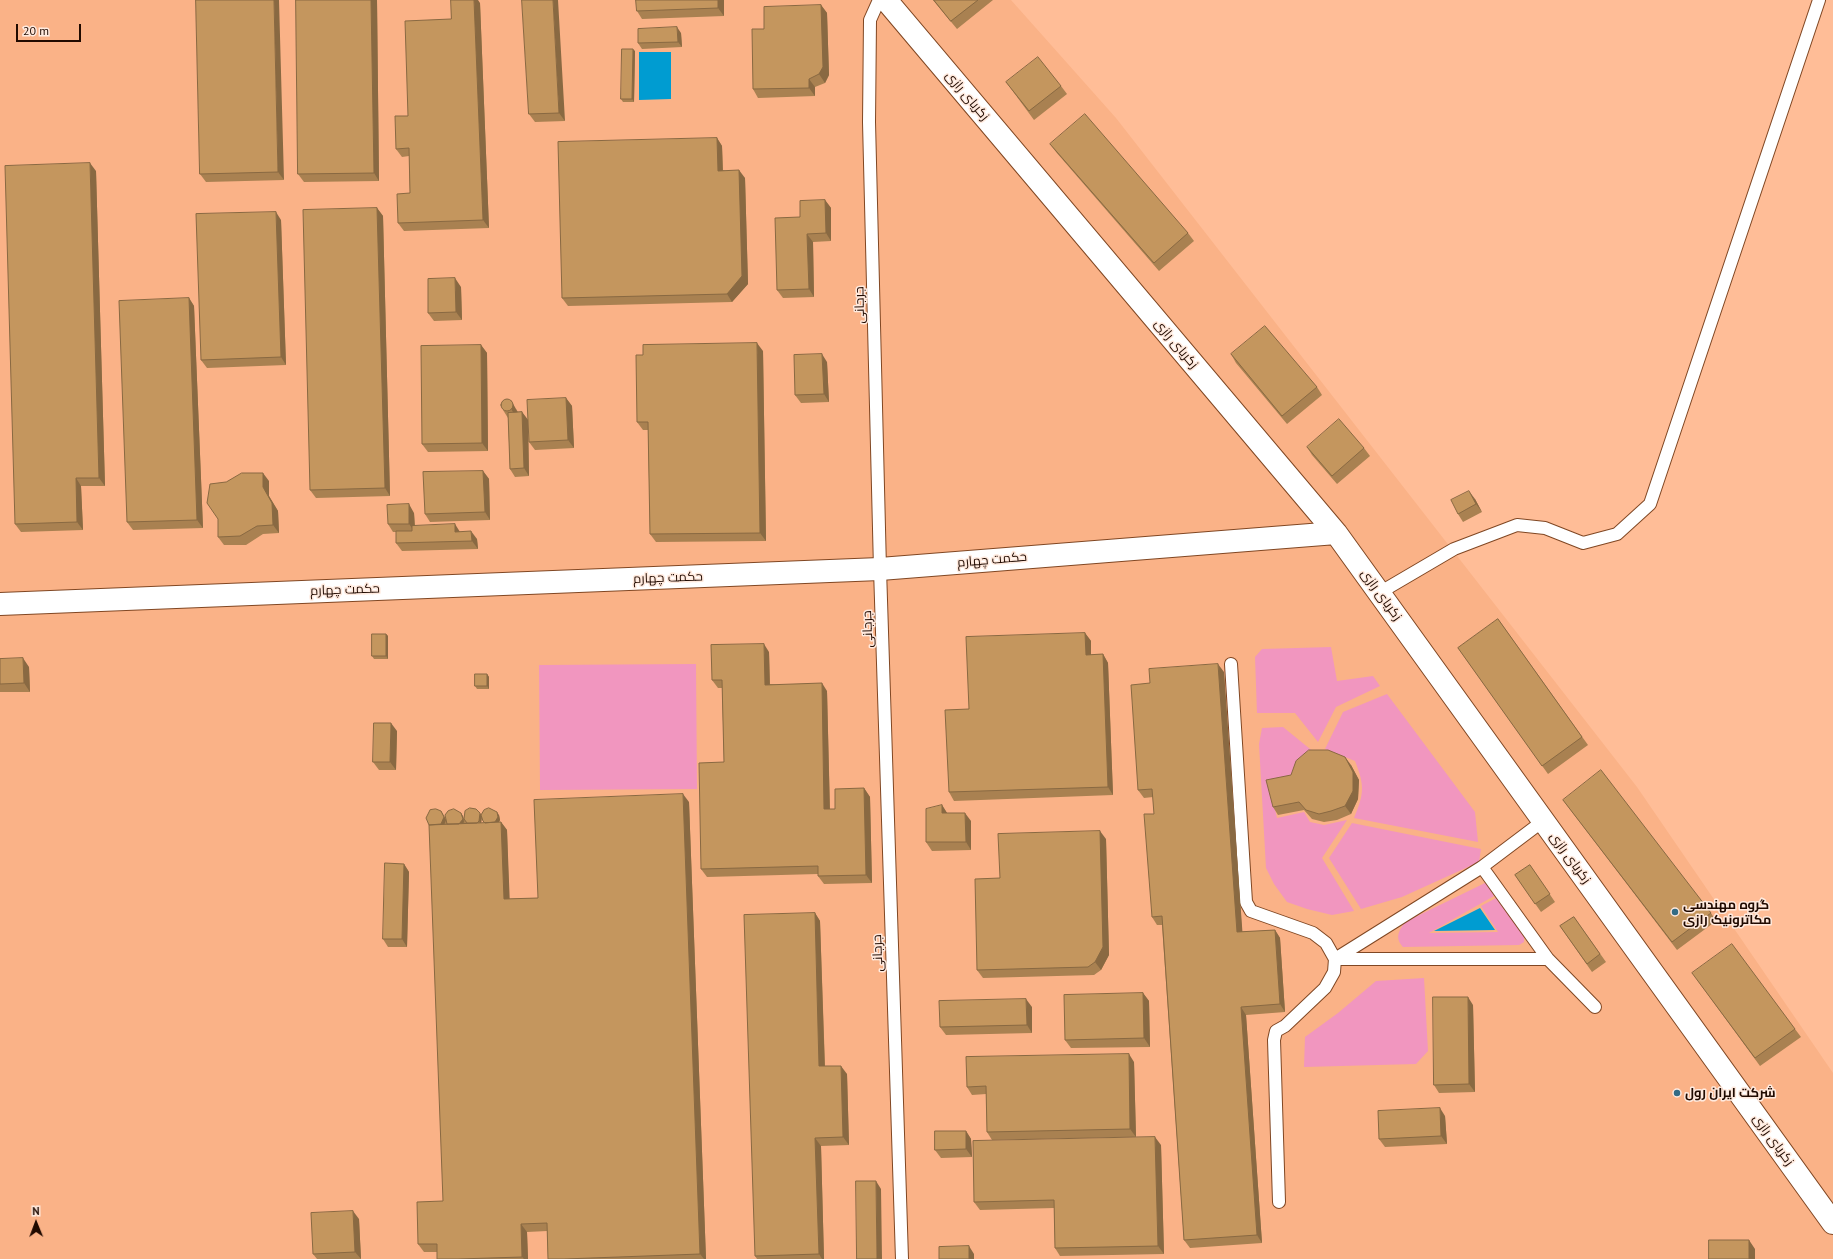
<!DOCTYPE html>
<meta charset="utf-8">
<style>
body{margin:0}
#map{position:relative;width:1833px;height:1259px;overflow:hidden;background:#ffbd97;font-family:"PT Sans",sans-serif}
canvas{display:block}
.north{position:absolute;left:16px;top:1203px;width:40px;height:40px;-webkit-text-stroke:3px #ffeade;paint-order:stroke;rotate:359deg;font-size:11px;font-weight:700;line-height:16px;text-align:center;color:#200a00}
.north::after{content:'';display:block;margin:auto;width:14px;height:18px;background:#200a00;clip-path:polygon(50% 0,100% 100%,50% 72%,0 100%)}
.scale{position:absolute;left:16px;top:24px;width:65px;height:18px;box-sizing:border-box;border:2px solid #200a00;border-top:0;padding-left:5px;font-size:12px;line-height:14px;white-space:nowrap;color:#200a00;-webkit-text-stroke:3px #ffeade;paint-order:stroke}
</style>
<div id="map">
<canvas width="1833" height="1259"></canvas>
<div class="north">N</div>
<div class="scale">20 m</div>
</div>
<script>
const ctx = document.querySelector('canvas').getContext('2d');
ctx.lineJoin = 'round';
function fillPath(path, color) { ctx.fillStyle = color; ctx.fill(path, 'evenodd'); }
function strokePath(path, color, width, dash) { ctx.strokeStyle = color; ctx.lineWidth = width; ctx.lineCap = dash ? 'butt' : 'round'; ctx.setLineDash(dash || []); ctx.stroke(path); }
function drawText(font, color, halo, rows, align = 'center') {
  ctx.font = font + ' "PT Sans",Cairo,sans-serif'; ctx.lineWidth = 3; ctx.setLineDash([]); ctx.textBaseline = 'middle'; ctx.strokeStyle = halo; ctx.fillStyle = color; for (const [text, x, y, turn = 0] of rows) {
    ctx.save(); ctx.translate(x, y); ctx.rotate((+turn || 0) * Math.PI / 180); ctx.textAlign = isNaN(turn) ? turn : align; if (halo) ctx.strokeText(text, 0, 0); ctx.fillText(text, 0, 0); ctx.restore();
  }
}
const built = new Path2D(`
 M 0,0 L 1011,0 L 1116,118 L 1637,787 L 1833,1073 L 1833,1259 L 0,1259 Z`);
const green = new Path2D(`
 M 1331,647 L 1337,681 L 1373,676 L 1380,686 L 1336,707 L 1318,742 L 1295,713 L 1257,713 L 1255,657 L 1262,649 Z
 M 696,664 L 697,789 L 540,790 L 539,665 Z
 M 1387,694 L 1475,812 L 1478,842 L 1354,818 C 1364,794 1365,786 1355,761 L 1325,749 L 1343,712 Z
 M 1283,727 L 1315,753 L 1295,778 L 1270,787 L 1277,818 L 1304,812 L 1310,822 L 1324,825 L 1347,820 L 1322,858 L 1354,911 L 1332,915 L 1307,909 L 1287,902 L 1274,884 L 1266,868 L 1259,744 L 1262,728 Z
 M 1352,823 L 1481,849 L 1479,862 L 1402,897 L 1361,909 L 1329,858 Z
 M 1487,882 L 1494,896 L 1429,933 L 1498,932 L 1481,906 L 1498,897 L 1524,937 L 1524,942 L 1519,945 L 1403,947 C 1395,938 1398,932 1405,922 Z
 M 1424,978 L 1428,1051 L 1416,1064 L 1304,1067 L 1305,1037 L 1338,1013 L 1376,981 Z`);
const water = new Path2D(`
 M 639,52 L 671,52 L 671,99 L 639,100 Z
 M 1480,908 L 1495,930 L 1434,931 Z`);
const service = new Path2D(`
 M 879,0 L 870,20 L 869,122 L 880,569 L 902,1259
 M 1379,593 L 1454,549 L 1517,525 L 1545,528 L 1583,543 L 1617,534 L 1650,504 L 1819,0
 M 1231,664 L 1246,902 L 1251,911 L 1313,933 L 1326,943 L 1335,959 L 1334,972 L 1325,988 L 1285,1026 L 1276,1031 L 1274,1040 L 1279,1202
 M 1482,867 L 1548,959 L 1595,1007
 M 1335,959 L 1482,867 L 1543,821
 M 1335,959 L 1548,959`);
const tertiary = new Path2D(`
 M 886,0 L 1336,533 L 1833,1223
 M 0,604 L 880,569 L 1336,533`);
const wall = new Path2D(`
 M 196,0 L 284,180 L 206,182 L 200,174 Z
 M 296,0 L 377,0 L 379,181 L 304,182 L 298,174 Z
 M 522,0 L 565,121 L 535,122 L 529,114 Z
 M 636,0 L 724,0 L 724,16 L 642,19 L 637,11 Z
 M 933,0 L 993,0 L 957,29 Z
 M 480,3 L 489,228 L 404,231 L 398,223 L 410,193 L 409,156 L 402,157 L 396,149 L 408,116 L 451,19 Z
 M 821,5 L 827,13 L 829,75 L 825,83 L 815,87 L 815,96 L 758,98 L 753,89 L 764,29 Z
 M 681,33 L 682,47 L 642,49 L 638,43 Z
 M 635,51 L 634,102 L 623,102 L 621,99 Z
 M 1006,82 L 1061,86 L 1067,94 L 1034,120 Z
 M 717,138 L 722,146 L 723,170 L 745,178 L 748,284 L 732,302 L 568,306 L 562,298 Z
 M 1050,144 L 1188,233 L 1194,241 L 1159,271 L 1056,152 Z
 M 96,171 L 105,486 L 81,486 L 83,530 L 21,532 L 15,524 Z
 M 825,200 L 831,208 L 831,241 L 813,242 L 814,297 L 783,298 L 777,290 L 800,217 Z
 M 377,208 L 383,216 L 390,496 L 316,498 L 310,490 Z
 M 281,220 L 286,365 L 207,368 L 201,360 Z
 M 461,287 L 462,320 L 434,321 L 428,313 Z
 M 189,298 L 194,306 L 203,528 L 133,530 L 127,522 Z
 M 481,345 L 487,353 L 488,451 L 428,452 L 422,444 Z
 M 763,351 L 766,541 L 656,542 L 650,534 L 648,430 L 643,430 L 637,422 Z
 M 1231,354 L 1317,387 L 1322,395 L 1287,424 L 1236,363 Z
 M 827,362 L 829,402 L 801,403 L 795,395 Z
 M 566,398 L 572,406 L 574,448 L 535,450 L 529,442 Z
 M 516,409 L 518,412 L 522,412 L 528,420 L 529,476 L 515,477 L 510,469 L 508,418 L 503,410 Z
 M 1307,447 L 1364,448 L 1370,456 L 1337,484 L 1312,455 Z
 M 483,471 L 489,479 L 490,520 L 430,522 L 425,514 Z
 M 269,481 L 269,496 L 278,511 L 279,533 L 263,534 L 246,545 L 224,545 L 218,537 L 218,519 Z
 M 1475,499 L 1482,512 L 1463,522 L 1458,514 Z
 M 414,513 L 415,526 L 460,532 L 477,539 L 478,549 L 402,551 L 396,543 L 396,532 L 393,532 L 388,524 Z
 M 1498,619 L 1588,745 L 1548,774 L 1458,648 Z
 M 1085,633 L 1091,641 L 1091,655 L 1103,654 L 1108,663 L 1113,795 L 954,801 L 949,792 L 969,709 Z
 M 386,634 L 388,636 L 388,659 L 374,659 L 372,656 Z
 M 769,652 L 770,684 L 827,691 L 830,809 L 835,809 L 864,788 L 870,797 L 872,883 L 824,884 L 818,876 L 818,874 L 707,877 L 701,869 L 724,762 L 722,688 L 718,688 L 712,680 Z
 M 0,659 L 29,667 L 30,692 L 0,692 Z
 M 1224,672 L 1242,932 L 1275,930 L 1280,938 L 1285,1012 L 1246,1015 L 1262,1243 L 1190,1248 L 1184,1240 L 1162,925 L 1157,925 L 1152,917 L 1154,814 L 1153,797 L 1144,798 L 1138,790 L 1150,683 Z
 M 487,674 L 489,677 L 489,689 L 477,689 L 475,686 Z
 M 397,731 L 396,770 L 379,770 L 373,762 Z
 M 1351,765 L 1359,780 L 1358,799 L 1351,814 L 1337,820 L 1324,822 L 1312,819 L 1304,810 L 1278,815 L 1273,807 Z
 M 1563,800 L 1711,913 L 1716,921 L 1677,950 Z
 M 689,802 L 706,1259 L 548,1259 L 547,1231 L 527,1232 L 528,1259 L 437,1259 L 437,1252 L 424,1252 L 418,1244 L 443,1201 L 441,811 L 446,819 L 463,816 L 464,819 L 481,815 L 499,815 L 500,820 L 499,822 L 501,822 L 507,830 L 509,899 L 538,898 ZM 482,817 L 483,821 L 484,823 L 481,823 Z
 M 942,805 L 947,813 L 971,821 L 971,850 L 932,851 L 926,842 Z
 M 1106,839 L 1109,955 L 1101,970 L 1094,975 L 983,978 L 977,970 L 1000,878 Z
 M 404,864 L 409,872 L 407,947 L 388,947 L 383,939 Z
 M 1530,865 L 1555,902 L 1541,912 L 1515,875 Z
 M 815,913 L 820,921 L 825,1066 L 847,1074 L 849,1145 L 821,1146 L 824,1259 L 757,1259 L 755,1256 Z
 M 1574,917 L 1606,962 L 1592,972 L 1560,926 Z
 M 1698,981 L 1795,1029 L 1801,1037 L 1760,1066 Z
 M 1143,993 L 1149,1001 L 1150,1047 L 1071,1048 L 1065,1040 Z
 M 1473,1005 L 1475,1092 L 1439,1093 L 1434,1085 Z
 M 1032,1007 L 1032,1033 L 946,1035 L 940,1027 Z
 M 1134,1062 L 1136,1137 L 992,1140 L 987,1132 L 986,1094 L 972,1095 L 967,1087 Z
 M 1445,1116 L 1447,1144 L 1385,1147 L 1379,1139 Z
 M 966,1131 L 971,1139 L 972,1157 L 941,1158 L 935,1150 Z
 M 1161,1145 L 1164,1254 L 1060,1256 L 1055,1248 L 1054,1208 L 980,1210 L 974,1202 Z
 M 359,1219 L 361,1259 L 317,1259 L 313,1254 Z`);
const shadedWall = new Path2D(`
 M 274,0 L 279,0 L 284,180 L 278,172 Z
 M 371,0 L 377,0 L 379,181 L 374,173 Z
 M 474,0 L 478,0 L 480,3 L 489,228 L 483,220 Z
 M 553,0 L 558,0 L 565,121 L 559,113 Z
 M 718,0 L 724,0 L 724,16 L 718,8 Z
 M 821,5 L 827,13 L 829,75 L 825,83 L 819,74 Z
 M 677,27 L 681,33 L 682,47 L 678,42 Z
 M 633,49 L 635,51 L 634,102 L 632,99 Z
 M 809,79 L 815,87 L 815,96 L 809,88 Z
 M 717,138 L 722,146 L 723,179 L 718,171 Z
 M 90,163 L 96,171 L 105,486 L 99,478 Z
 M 739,170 L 745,178 L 748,284 L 732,302 L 727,294 Z
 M 825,200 L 831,208 L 831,241 L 826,233 Z
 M 377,208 L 383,216 L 390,496 L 385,488 Z
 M 276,212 L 281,220 L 286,365 L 281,357 Z
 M 807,234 L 813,242 L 814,297 L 809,289 Z
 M 455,278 L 461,287 L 462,320 L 456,312 Z
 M 189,298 L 194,306 L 203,528 L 197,520 Z
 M 757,343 L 763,351 L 766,541 L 760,533 Z
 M 481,345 L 487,353 L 488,451 L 482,443 Z
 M 822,354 L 827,362 L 829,402 L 824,394 Z
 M 566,398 L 572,406 L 574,448 L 568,440 Z
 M 511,400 L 516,409 L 518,414 L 517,418 L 511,409 Z
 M 522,412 L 528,420 L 529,476 L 524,468 Z
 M 483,471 L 489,479 L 490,520 L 485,512 Z
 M 263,473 L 269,481 L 269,496 L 278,511 L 279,533 L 273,525 L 263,487 Z
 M 76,478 L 81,486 L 83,530 L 77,522 Z
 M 1469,491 L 1475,499 L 1482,512 L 1476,504 Z
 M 409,504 L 414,513 L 415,532 L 409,524 Z
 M 455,524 L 460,532 L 455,532 Z
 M 471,531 L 477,539 L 478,549 L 472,541 Z
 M 1085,633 L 1091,641 L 1091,663 L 1086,655 Z
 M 386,634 L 388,636 L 388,659 L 386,656 Z
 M 764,644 L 769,652 L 770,693 L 765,685 Z
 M 1103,654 L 1108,663 L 1113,795 L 1108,787 Z
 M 23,658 L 29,667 L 30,692 L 24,683 Z
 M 1218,664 L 1224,672 L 1243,940 L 1237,932 Z
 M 487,674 L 489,677 L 489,689 L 487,686 Z
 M 822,683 L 827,691 L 830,817 L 824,809 Z
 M 391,723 L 397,731 L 396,770 L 390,762 Z
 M 1345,757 L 1351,765 L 1359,780 L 1358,799 L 1351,814 L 1345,806 Z
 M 864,788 L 870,797 L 872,883 L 866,875 Z
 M 683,794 L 689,802 L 706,1259 L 704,1259 L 700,1254 Z
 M 942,805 L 947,813 L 942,813 Z
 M 441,811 L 446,820 L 443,828 L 441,825 Z
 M 497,812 L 499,815 L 500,820 L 497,826 L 495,824 Z
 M 461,813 L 463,816 L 464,822 L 460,829 L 458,826 Z
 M 480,813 L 482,816 L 481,824 L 479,821 Z
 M 965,813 L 971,821 L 971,850 L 966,842 Z
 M 501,822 L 507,830 L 510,907 L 504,899 Z
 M 1100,831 L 1106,839 L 1109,955 L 1101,970 L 1095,962 Z
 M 404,864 L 409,872 L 407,947 L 402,939 Z
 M 815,913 L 820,921 L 825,1074 L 819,1066 Z
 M 1275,930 L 1280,938 L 1285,1012 L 1280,1004 Z
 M 1143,993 L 1149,1001 L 1150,1047 L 1144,1038 Z
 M 1468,997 L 1473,1005 L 1475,1092 L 1469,1084 Z
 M 1026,999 L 1032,1007 L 1032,1033 L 1027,1025 Z
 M 1241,1007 L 1246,1015 L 1262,1243 L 1257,1235 Z
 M 1129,1054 L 1134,1062 L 1136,1137 L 1130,1129 Z
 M 841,1066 L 847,1074 L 849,1145 L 843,1137 Z
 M 1440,1108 L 1445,1116 L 1447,1144 L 1441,1136 Z
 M 966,1131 L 971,1139 L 972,1157 L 966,1149 Z
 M 1155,1137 L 1161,1145 L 1164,1254 L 1158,1246 Z
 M 815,1138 L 821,1146 L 824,1259 L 822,1259 L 819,1254 Z
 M 876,1181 L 881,1189 L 882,1259 L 877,1259 Z
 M 353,1211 L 359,1219 L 361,1259 L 355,1252 Z
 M 521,1224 L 527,1232 L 528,1259 L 524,1259 L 522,1257 Z
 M 1749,1240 L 1755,1249 L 1755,1259 L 1749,1259 Z
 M 969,1246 L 974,1254 L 974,1259 L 969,1259 Z`);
const building = new Path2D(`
 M 196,0 L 274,0 L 278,172 L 200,174 Z
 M 296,0 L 371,0 L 374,173 L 298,174 Z
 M 451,0 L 474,0 L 483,220 L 398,223 L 397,194 L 410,193 L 409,148 L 396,149 L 395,116 L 408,116 L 405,21 L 451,19 Z
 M 522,0 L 553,0 L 559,113 L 529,114 Z
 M 636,0 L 718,0 L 718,8 L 637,11 Z
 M 934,0 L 978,0 L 951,21 Z
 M 821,5 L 823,67 L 819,74 L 809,79 L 809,88 L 753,89 L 752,29 L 764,29 L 764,7 Z
 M 677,27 L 678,42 L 638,43 L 638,29 Z
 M 622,49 L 633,49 L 632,99 L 621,99 Z
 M 1038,57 L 1061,86 L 1029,111 L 1006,82 Z
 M 1085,114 L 1188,233 L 1154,263 L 1050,144 Z
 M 717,138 L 718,171 L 739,170 L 742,276 L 727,294 L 562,298 L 558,142 Z
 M 90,163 L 99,478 L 76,478 L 77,522 L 15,524 L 5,166 Z
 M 825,200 L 826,233 L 807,234 L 809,289 L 777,290 L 775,218 L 800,217 L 800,201 Z
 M 377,208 L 385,488 L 310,490 L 303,210 Z
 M 276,212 L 281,357 L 201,360 L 196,214 Z
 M 455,278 L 456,312 L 428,313 L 428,279 Z
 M 189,298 L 197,520 L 127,522 L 119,301 Z
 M 1265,326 L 1317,387 L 1282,416 L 1231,354 Z
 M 757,343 L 760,533 L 650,534 L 648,422 L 637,422 L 636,355 L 643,355 L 643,345 Z
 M 481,345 L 482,443 L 422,444 L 421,346 Z
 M 822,354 L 824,394 L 795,395 L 794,355 Z
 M 566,398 L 568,440 L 529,442 L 527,400 Z
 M501 405a6 6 0 1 1 12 0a6 6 0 1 1-12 0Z
 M 522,412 L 524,468 L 510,469 L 508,413 Z
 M 1339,419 L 1364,448 L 1332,476 L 1307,447 Z
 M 483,471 L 485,512 L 425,514 L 423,472 Z
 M 242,473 L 263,473 L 263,487 L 272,503 L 273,525 L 257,526 L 240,536 L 218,537 L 218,519 L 207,503 L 210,484 L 226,482 Z
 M 1469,491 L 1476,504 L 1458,514 L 1451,500 Z
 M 409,504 L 409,524 L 388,524 L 387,505 Z
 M 455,524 L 455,532 L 471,531 L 472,541 L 396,543 L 396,531 L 412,531 L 412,526 Z
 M 1498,619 L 1582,737 L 1542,766 L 1458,648 Z
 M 1085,633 L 1086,655 L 1103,654 L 1108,787 L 949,792 L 945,710 L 969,709 L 966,637 Z
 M 372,634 L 386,634 L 386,656 L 372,656 Z
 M 764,644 L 765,685 L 822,683 L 824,809 L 835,809 L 835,789 L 864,788 L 866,875 L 818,876 L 818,866 L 701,869 L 699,763 L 724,762 L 722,680 L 712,680 L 711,645 Z
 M 23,658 L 24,683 L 0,684 L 0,659 Z
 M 1218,664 L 1237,932 L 1275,930 L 1280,1004 L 1241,1007 L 1257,1235 L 1184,1240 L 1162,916 L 1152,917 L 1144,814 L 1154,814 L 1152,789 L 1138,790 L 1131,685 L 1150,683 L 1149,669 Z
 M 475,674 L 487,674 L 487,686 L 475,686 Z
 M 374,723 L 391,723 L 390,762 L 373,762 Z
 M 1309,750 L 1328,750 L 1345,757 L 1353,772 L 1353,791 L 1345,806 L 1331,811 L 1319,814 L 1306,810 L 1299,802 L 1273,807 L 1266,780 L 1291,775 L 1296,761 Z
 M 1601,770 L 1711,913 L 1672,942 L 1563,800 Z
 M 683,794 L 700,1254 L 564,1259 L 548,1259 L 547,1223 L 521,1224 L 522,1257 L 458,1259 L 437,1259 L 437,1244 L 418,1244 L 417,1202 L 443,1201 L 429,825 L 501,822 L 504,899 L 538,898 L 534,800 Z
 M 942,805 L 942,813 L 965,813 L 966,842 L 926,842 L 926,809 Z
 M 470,808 L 476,809 L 480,813 L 479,821 L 477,823 L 467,823 L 464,819 L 465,811 Z
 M 489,808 L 497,812 L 498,817 L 495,822 L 485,823 L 483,821 L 481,815 L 484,810 Z
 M 436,809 L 441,811 L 444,817 L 441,824 L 429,825 L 426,818 L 430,810 Z
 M 454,809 L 461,813 L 463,819 L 459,824 L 447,824 L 445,815 L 448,811 Z
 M 1100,831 L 1103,947 L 1095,962 L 1088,967 L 977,970 L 975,879 L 1000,878 L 998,834 Z
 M 385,863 L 404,864 L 402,939 L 383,939 Z
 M 1530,865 L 1550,894 L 1535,904 L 1515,875 Z
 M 815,913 L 819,1066 L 841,1066 L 843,1137 L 815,1138 L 819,1254 L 755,1256 L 744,915 Z
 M 1574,917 L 1600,954 L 1587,964 L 1560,926 Z
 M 1732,944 L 1795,1029 L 1755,1058 L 1692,973 Z
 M 1143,993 L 1144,1038 L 1065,1040 L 1064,995 Z
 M 1433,997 L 1468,997 L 1469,1084 L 1434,1085 Z
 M 1026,999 L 1027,1025 L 940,1027 L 939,1001 Z
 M 1129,1054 L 1130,1129 L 987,1132 L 986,1086 L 967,1087 L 966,1057 Z
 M 1440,1108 L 1441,1136 L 1379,1139 L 1378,1111 Z
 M 935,1131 L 966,1131 L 966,1149 L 935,1150 Z
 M 1155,1137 L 1158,1246 L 1055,1248 L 1054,1200 L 974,1202 L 973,1141 Z
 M 856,1181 L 876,1181 L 877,1259 L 857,1259 Z
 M 353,1211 L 355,1252 L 313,1254 L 311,1213 Z
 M 1709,1240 L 1749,1240 L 1749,1259 L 1709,1259 Z
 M 969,1246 L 969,1259 L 939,1259 L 939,1247 Z`);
const markers = [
 [1675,912,4,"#336b85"],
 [1677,1093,4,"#336b85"]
];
const streetNames = [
 ["زکریای رازی",967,96,50],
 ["جرجانی",860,305,-91],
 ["زکریای رازی",1176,344,50],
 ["حکمت چهارم",992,560,-5],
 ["حکمت چهارم",668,578,-2],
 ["حکمت چهارم",345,590,-2],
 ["زکریای رازی",1381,595,54],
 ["جرجانی",868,629,-92],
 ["زکریای رازی",1570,858,54],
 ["جرجانی",878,953,-92],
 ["زکریای رازی",1773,1140,54]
];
const poiNames = [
 ["گروه مهندسی",1683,905],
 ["مکاترونیک رازی",1683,920],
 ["شرکت ایران رول",1685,1093]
];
fillPath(built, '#fab287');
fillPath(green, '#f196bf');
fillPath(water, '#009cd1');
strokePath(service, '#804723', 14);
strokePath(tertiary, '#804723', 24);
strokePath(service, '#fff', 12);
strokePath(tertiary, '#fff', 22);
fillPath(wall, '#a98151');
fillPath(shadedWall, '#896942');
fillPath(building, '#c4965e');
strokePath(building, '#896942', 1);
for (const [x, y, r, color] of markers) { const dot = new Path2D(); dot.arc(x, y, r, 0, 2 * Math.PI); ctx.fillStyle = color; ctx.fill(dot); strokePath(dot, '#ffeade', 1.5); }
drawText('13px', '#200a00', '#ffeade', streetNames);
drawText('bold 13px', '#200a00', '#ffeade', poiNames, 'left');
</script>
